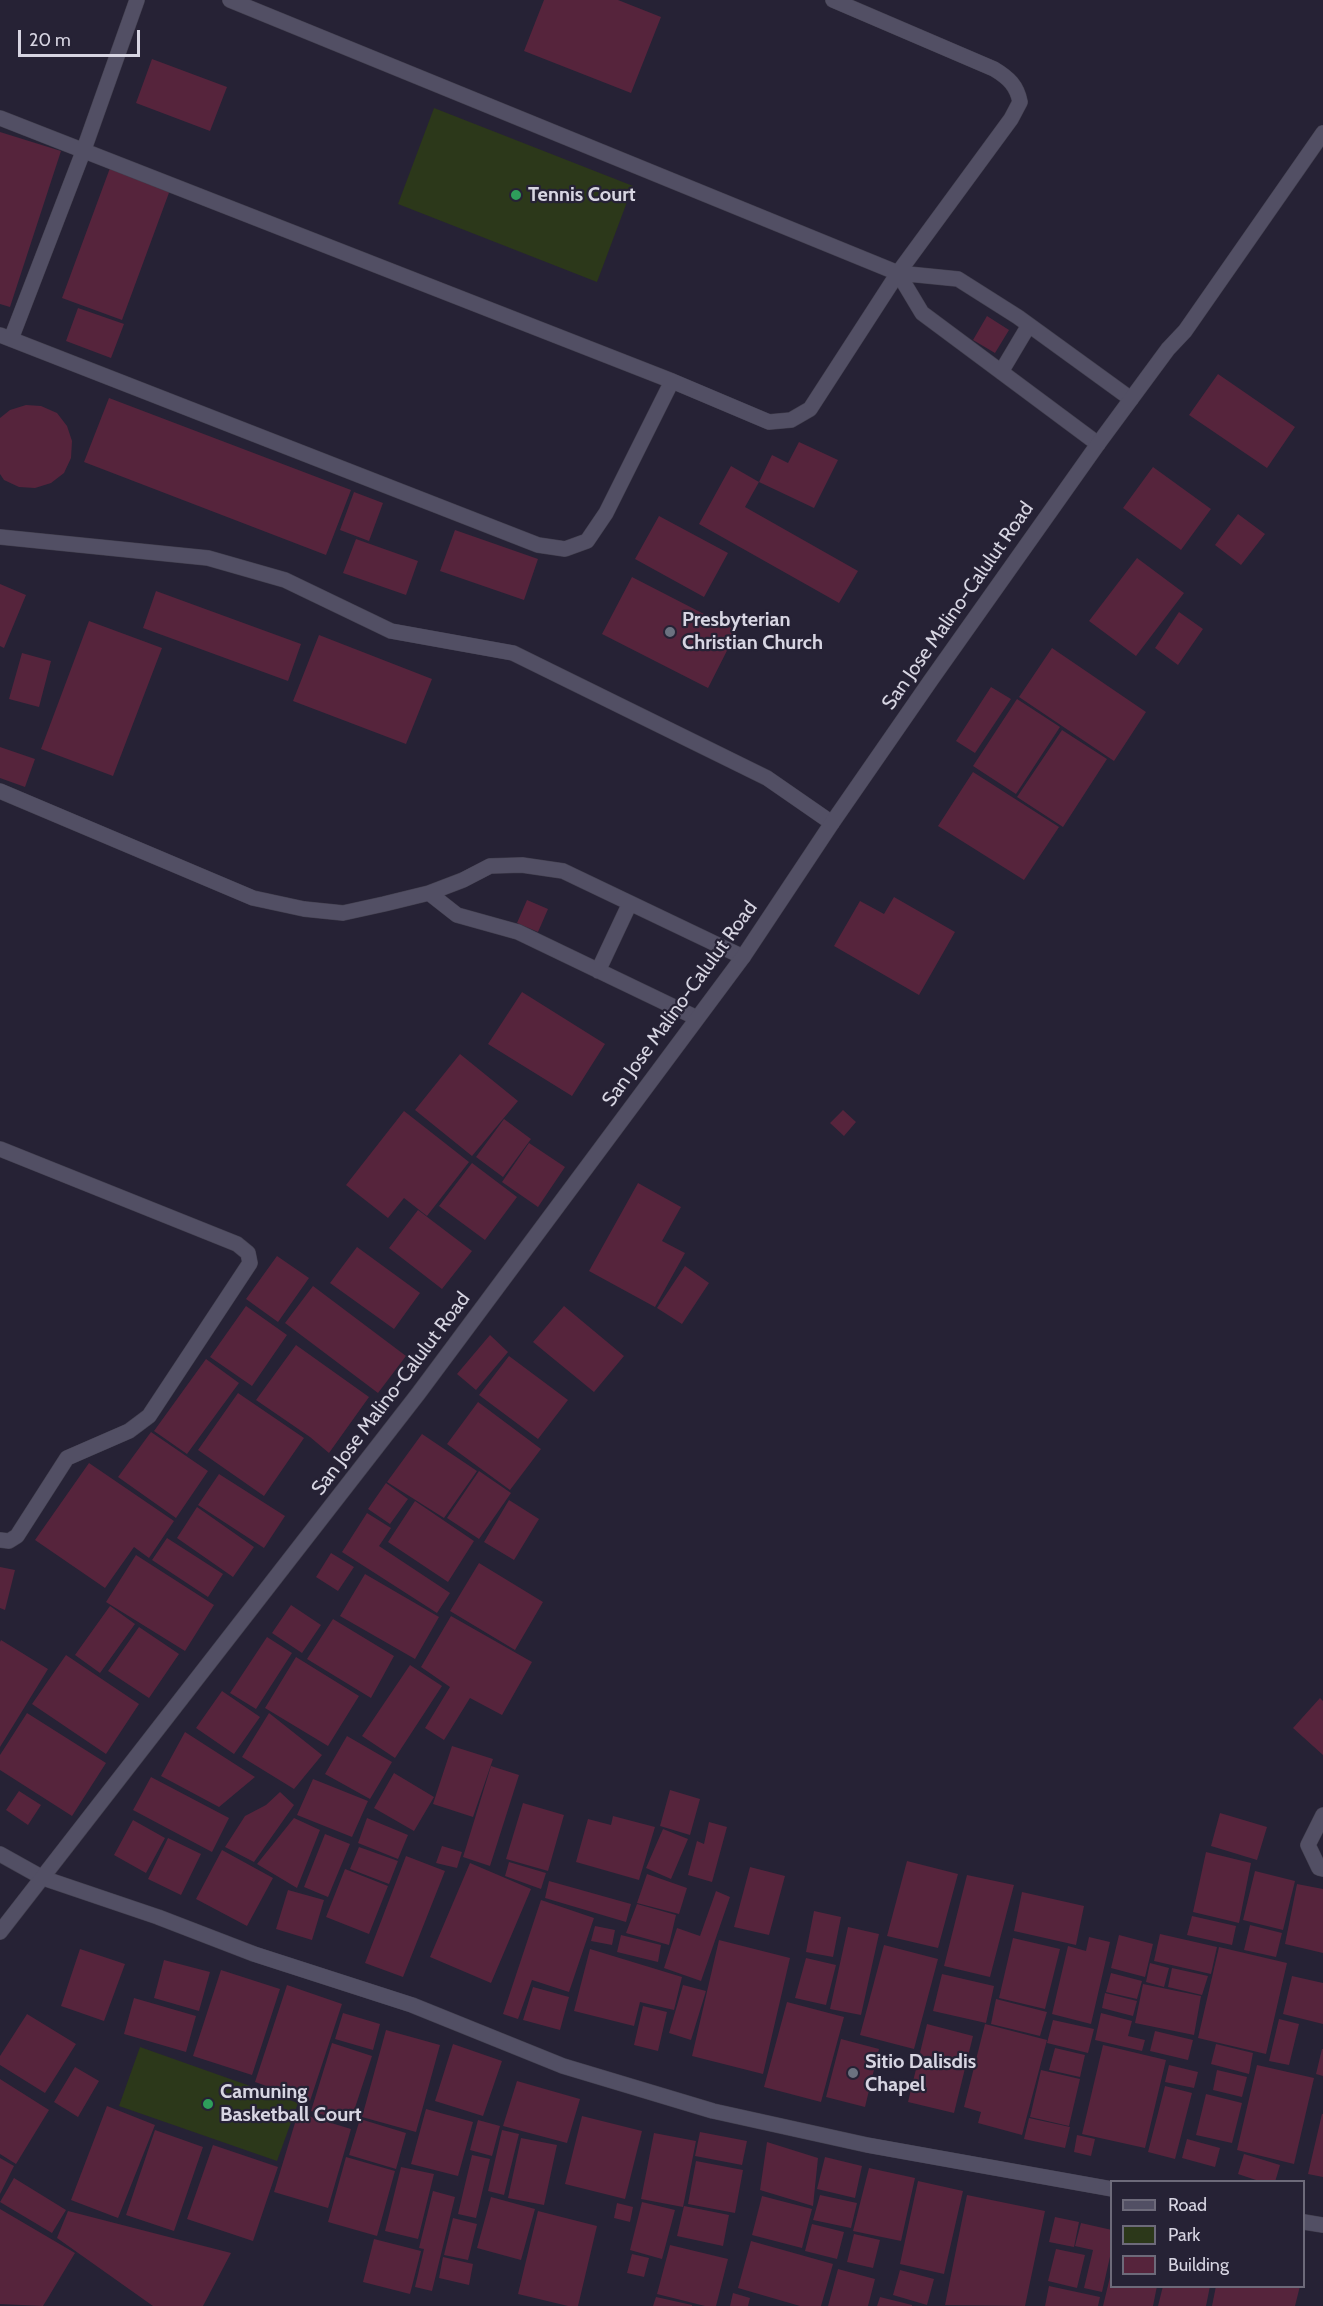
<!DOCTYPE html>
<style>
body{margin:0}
#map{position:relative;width:1323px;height:2306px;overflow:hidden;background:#262235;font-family:Cabin,sans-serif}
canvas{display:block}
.legend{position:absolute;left:1110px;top:2180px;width:195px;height:108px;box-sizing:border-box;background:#262235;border:2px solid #6d6a7a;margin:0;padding:8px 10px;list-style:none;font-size:18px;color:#d7d5e2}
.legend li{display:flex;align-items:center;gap:12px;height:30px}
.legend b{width:30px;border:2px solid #6d6a7a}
.scale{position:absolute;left:18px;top:30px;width:122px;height:27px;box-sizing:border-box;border:3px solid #d7d5e2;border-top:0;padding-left:8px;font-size:18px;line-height:21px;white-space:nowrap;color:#d7d5e2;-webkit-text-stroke:4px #262235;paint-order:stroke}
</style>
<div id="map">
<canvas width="1323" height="2306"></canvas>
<ul class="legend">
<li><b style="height:8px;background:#524f64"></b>Road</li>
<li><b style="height:16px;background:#2c381a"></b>Park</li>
<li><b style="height:16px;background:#56243c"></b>Building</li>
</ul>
<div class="scale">20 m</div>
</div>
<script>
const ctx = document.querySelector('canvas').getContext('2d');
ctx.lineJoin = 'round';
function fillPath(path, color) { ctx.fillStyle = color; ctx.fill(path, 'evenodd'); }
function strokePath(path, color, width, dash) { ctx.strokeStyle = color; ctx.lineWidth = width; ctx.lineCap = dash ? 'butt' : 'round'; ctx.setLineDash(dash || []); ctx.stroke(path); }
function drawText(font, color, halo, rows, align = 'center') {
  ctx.font = font + ' Cabin,sans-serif'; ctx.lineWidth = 4.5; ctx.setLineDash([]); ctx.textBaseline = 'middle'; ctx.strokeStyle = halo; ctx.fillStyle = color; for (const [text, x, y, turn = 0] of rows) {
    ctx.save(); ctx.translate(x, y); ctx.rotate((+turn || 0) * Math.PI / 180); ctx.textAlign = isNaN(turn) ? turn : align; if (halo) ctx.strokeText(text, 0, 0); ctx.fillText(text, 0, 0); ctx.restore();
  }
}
const green = new Path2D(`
 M 434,108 L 633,186 L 597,282 L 398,204 Z
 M 140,2047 L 298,2103 L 277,2161 L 119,2106 Z`);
const building = new Path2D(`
 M 544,0 L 618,0 L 661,17 L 631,93 L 524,51 Z
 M 152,59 L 227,87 L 210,131 L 136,103 Z
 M 0,132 L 61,151 L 10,307 L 0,304 Z
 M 110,168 L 170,190 L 122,320 L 62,298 Z
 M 78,308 L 124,324 L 111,358 L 66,341 Z
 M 987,316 L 1009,330 L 995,353 L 973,340 Z
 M 1218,374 L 1295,427 L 1267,468 L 1189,415 Z
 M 109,398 L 351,490 L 326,555 L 84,462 Z
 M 26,405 L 41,406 L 57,413 L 67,426 L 72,441 L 71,458 L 64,473 L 51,483 L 35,488 L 19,487 L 4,480 L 0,474 L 0,418 L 10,410 Z
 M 799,442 L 838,460 L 814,508 L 759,482 L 745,507 L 858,571 L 839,603 L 699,524 L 731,466 L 759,482 L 772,455 L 788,463 Z
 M 1153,467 L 1211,509 L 1181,550 L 1123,508 Z
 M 354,492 L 383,503 L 369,541 L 340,530 Z
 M 1238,514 L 1265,534 L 1241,565 L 1215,545 Z
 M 659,516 L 728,553 L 704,597 L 635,559 Z
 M 455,530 L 538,559 L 524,600 L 440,571 Z
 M 356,539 L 418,561 L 406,595 L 343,573 Z
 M 1137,558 L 1184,593 L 1136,656 L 1089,621 Z
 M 632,577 L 737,631 L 708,688 L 602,634 Z
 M 0,584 L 26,595 L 4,648 L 0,646 Z
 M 156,591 L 301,644 L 288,681 L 143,628 Z
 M 1179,612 L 1203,629 L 1178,665 L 1155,648 Z
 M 89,621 L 162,648 L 113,776 L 41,749 Z
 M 319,635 L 432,679 L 406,744 L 293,701 Z
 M 1052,648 L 1146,712 L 1114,761 L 1019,697 Z
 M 22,653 L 51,661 L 39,707 L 9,699 Z
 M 991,687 L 1011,699 L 975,753 L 956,741 Z
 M 1017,699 L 1060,727 L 1016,794 L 973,766 Z
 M 1062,730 L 1107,759 L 1063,827 L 1017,797 Z
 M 0,747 L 35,759 L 25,787 L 0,778 Z
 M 973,772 L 1059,827 L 1024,880 L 938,826 Z
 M 894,897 L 955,932 L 919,995 L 834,946 L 860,901 L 884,914 Z
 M 527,900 L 548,909 L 538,932 L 517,923 Z
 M 522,992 L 605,1044 L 572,1096 L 488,1044 Z
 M 460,1054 L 518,1101 L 472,1156 L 415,1110 Z
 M 843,1110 L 856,1122 L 844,1136 L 830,1123 Z
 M 404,1111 L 469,1162 L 427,1216 L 404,1198 L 388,1218 L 346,1185 Z
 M 504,1119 L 531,1139 L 503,1177 L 476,1157 Z
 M 529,1143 L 565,1167 L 538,1207 L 502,1182 Z
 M 472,1163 L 517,1197 L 485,1240 L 439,1206 Z
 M 638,1183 L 681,1207 L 662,1241 L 685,1253 L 655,1307 L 589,1271 Z
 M 418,1210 L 472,1251 L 442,1289 L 389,1248 Z
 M 357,1247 L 420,1293 L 394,1329 L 330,1283 Z
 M 277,1256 L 309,1278 L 278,1322 L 246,1299 Z
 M 685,1266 L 709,1283 L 682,1324 L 657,1308 Z
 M 313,1286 L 406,1356 L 378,1393 L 285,1323 Z
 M 246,1306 L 287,1335 L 252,1386 L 210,1357 Z
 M 564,1306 L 624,1356 L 594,1392 L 533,1342 Z
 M 490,1335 L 508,1352 L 476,1390 L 457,1374 Z
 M 296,1345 L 369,1397 L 329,1453 L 310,1437 L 256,1400 Z
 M 509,1356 L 568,1400 L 538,1439 L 479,1395 Z
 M 206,1359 L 239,1383 L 187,1454 L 154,1431 Z
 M 238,1393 L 304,1438 L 264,1496 L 198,1450 Z
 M 478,1402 L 541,1449 L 510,1490 L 447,1444 Z
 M 151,1432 L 208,1471 L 176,1518 L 118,1477 Z
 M 422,1434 L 477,1471 L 444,1518 L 387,1482 Z
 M 89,1463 L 174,1521 L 149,1558 L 134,1547 L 105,1588 L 35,1540 Z
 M 479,1471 L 511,1493 L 479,1539 L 447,1518 Z
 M 219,1474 L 285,1516 L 264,1548 L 198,1505 Z
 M 386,1483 L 408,1499 L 390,1524 L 368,1509 Z
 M 509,1500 L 539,1519 L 514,1560 L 484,1542 Z
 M 415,1501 L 474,1541 L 448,1582 L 388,1542 Z
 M 197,1507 L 254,1547 L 233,1577 L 177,1538 Z
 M 367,1513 L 391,1528 L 379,1546 L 450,1593 L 437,1613 L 342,1552 Z
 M 167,1538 L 223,1574 L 208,1597 L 152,1560 Z
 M 331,1553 L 354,1567 L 338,1591 L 316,1577 Z
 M 136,1555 L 214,1605 L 185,1651 L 106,1602 Z
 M 479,1563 L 543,1602 L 515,1650 L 450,1611 Z
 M 0,1567 L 15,1570 L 5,1610 L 0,1608 Z
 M 365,1574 L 439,1617 L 415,1659 L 340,1616 Z
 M 291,1605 L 321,1625 L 302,1653 L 272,1633 Z
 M 110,1606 L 135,1624 L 100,1673 L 75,1655 Z
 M 451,1616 L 532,1662 L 502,1715 L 470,1698 L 444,1740 L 425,1728 L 450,1687 L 421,1667 Z
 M 333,1619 L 394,1656 L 371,1698 L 307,1659 Z
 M 139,1627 L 179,1654 L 149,1698 L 108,1671 Z
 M 267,1637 L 292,1653 L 256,1709 L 230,1693 Z
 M 1,1640 L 48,1669 L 0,1747 L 0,1642 Z
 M 66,1655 L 139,1704 L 106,1754 L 32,1704 Z
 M 296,1657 L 359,1696 L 328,1746 L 265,1708 Z
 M 410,1665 L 442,1686 L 395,1758 L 362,1736 Z
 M 222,1691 L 260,1717 L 234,1754 L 196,1728 Z
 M 1320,1698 L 1323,1701 L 1323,1755 L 1293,1728 Z
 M 27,1713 L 106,1763 L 72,1816 L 0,1770 L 0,1755 Z
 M 269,1713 L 322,1755 L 294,1789 L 242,1757 Z
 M 185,1732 L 255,1777 L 219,1807 L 161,1776 Z
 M 347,1736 L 392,1762 L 370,1799 L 325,1774 Z
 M 452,1746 L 493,1759 L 473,1817 L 433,1804 Z
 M 491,1766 L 519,1775 L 490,1866 L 463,1857 Z
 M 394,1773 L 434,1797 L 414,1831 L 374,1808 Z
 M 151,1777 L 229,1818 L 212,1852 L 133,1810 Z
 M 313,1779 L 368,1801 L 352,1837 L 297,1815 Z
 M 670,1790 L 700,1799 L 690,1835 L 660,1826 Z
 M 19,1791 L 41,1805 L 28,1825 L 6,1810 Z
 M 280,1792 L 294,1805 L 254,1862 L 225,1847 L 245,1816 L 266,1805 Z
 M 523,1803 L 564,1815 L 548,1871 L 506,1859 Z
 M 1220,1813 L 1267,1827 L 1257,1860 L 1211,1846 Z
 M 613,1816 L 655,1827 L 639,1880 L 576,1862 L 588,1819 L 611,1825 Z
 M 294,1818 L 320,1830 L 297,1888 L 257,1864 Z
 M 367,1818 L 408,1835 L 398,1859 L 358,1843 Z
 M 133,1820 L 165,1838 L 146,1873 L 114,1855 Z
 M 709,1822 L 727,1827 L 712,1882 L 688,1875 L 697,1841 L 704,1844 Z
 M 663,1829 L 688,1839 L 671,1879 L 646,1868 Z
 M 325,1834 L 350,1844 L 328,1897 L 304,1887 Z
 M 168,1838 L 201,1854 L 181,1895 L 148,1879 Z
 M 442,1846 L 462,1852 L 457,1868 L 436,1863 Z
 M 359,1847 L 398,1861 L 389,1884 L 350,1869 Z
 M 222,1850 L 273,1878 L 247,1926 L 196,1899 Z
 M 1206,1852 L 1251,1863 L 1239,1923 L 1193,1912 Z
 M 406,1856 L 445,1871 L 403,1977 L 365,1963 Z
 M 907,1861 L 958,1874 L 938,1948 L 887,1936 Z
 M 509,1862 L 546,1873 L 541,1889 L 505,1876 Z
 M 470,1863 L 531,1889 L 491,1983 L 430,1957 Z
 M 750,1867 L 785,1876 L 769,1935 L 734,1927 Z
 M 345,1869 L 388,1886 L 369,1934 L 326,1917 Z
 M 1255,1871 L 1295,1881 L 1283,1930 L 1243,1920 Z
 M 647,1874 L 687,1888 L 679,1914 L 637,1903 Z
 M 967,1875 L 1014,1885 L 990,1977 L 944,1966 Z
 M 549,1881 L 631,1904 L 626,1922 L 545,1898 Z
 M 1297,1884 L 1323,1889 L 1323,1953 L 1285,1944 Z
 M 288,1890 L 324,1900 L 312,1940 L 276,1929 Z
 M 716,1891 L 730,1897 L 701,1981 L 664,1968 L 677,1928 L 700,1936 Z
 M 1022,1892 L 1084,1906 L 1076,1945 L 1014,1931 Z
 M 541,1900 L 594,1918 L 569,1992 L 532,1980 L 518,2019 L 503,2014 Z
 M 637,1904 L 676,1915 L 669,1945 L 626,1933 Z
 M 814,1911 L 841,1917 L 833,1957 L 806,1952 Z
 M 1192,1916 L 1236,1926 L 1232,1945 L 1187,1935 Z
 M 1250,1925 L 1282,1933 L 1276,1957 L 1244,1950 Z
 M 595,1926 L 615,1930 L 612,1945 L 591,1941 Z
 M 848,1927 L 879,1934 L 861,2015 L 830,2009 Z
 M 1160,1934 L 1217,1947 L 1211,1974 L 1154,1961 Z
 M 621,1935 L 661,1945 L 658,1962 L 617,1952 Z
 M 1119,1935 L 1153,1944 L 1145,1977 L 1111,1968 Z
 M 1089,1937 L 1110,1942 L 1091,2024 L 1052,2014 L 1068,1946 L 1086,1951 Z
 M 1013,1938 L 1060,1949 L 1045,2009 L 999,1998 Z
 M 719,1940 L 790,1958 L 763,2074 L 692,2056 Z
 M 884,1945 L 938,1959 L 914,2049 L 860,2035 Z
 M 1219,1947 L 1287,1963 L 1266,2054 L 1198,2038 Z
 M 80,1949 L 125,1964 L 104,2021 L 61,2006 Z
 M 590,1949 L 682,1977 L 674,2010 L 640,2002 L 634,2026 L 574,2011 Z
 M 806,1958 L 836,1965 L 826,2005 L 795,1998 Z
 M 164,1960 L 210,1972 L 199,2011 L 154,1998 Z
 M 1150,1963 L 1169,1968 L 1164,1987 L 1146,1982 Z
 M 1172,1968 L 1208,1976 L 1202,1995 L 1168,1987 Z
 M 221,1970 L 280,1989 L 252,2075 L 193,2056 Z
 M 1111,1973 L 1142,1981 L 1137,1999 L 1106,1992 Z
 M 942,1974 L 994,1986 L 986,2023 L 933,2011 Z
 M 1292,1976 L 1323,1983 L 1323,2024 L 1283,2014 Z
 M 1143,1984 L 1201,1996 L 1194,2035 L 1135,2023 Z
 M 287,1985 L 342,2004 L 310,2101 L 255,2082 Z
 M 683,1985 L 706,1991 L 691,2040 L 669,2033 Z
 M 533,1987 L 569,1997 L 560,2030 L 523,2020 Z
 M 1105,1993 L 1137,2001 L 1133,2016 L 1102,2008 Z
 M 134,1998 L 196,2016 L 186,2052 L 124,2034 Z
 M 996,1999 L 1047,2012 L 1040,2036 L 991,2024 Z
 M 787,2002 L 844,2017 L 821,2102 L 764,2087 Z
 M 643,2006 L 667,2012 L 658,2051 L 634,2045 Z
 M 343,2013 L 380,2024 L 373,2050 L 335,2039 Z
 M 1101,2013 L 1132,2021 L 1128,2036 L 1145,2040 L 1142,2051 L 1095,2040 Z
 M 27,2014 L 76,2044 L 45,2093 L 0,2065 L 0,2056 Z
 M 1279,2019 L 1299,2024 L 1289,2065 L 1269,2061 Z
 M 1053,2020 L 1094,2029 L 1088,2053 L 1047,2043 Z
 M 927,2024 L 973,2036 L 954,2113 L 908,2102 Z
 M 985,2024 L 1047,2040 L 1022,2135 L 978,2123 L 981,2112 L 964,2107 Z
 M 386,2030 L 440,2045 L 416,2132 L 362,2117 Z
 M 1155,2031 L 1193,2040 L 1188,2060 L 1150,2051 Z
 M 841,2039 L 879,2049 L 865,2107 L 826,2097 Z
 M 332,2043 L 372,2056 L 350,2123 L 311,2111 Z
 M 453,2044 L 502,2061 L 483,2116 L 435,2101 Z
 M 1216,2044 L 1253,2053 L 1249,2074 L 1211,2064 Z
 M 1103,2045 L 1166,2060 L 1145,2148 L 1082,2134 Z
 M 1055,2048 L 1085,2055 L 1080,2077 L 1049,2070 Z
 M 1322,2049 L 1323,2049 L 1323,2076 L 1316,2074 Z
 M 1169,2065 L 1198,2072 L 1194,2088 L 1165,2082 Z
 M 1257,2065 L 1314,2078 L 1294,2164 L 1237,2150 Z
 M 75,2067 L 99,2081 L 78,2117 L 54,2102 Z
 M 1041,2070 L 1080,2079 L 1069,2126 L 1030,2117 Z
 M 1217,2070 L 1247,2077 L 1242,2097 L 1213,2090 Z
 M 0,2079 L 49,2110 L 16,2164 L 0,2154 Z
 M 517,2081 L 580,2099 L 567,2143 L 503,2126 Z
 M 1165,2086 L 1192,2093 L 1175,2159 L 1148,2152 Z
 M 1206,2094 L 1242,2103 L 1232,2143 L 1196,2135 Z
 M 107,2106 L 155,2125 L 118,2218 L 71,2200 Z
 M 426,2109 L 473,2122 L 458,2176 L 411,2164 Z
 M 298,2113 L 351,2129 L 328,2208 L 274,2192 Z
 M 1322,2114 L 1323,2114 L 1323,2177 L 1308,2174 Z
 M 582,2116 L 642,2131 L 625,2199 L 565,2184 Z
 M 1029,2118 L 1070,2127 L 1065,2148 L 1024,2139 Z
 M 360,2119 L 406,2133 L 396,2169 L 349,2155 Z
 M 478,2120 L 500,2126 L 492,2156 L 470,2150 Z
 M 155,2130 L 203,2147 L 174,2231 L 126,2215 Z
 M 502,2130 L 519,2134 L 504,2195 L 488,2191 Z
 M 700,2132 L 747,2141 L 742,2165 L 695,2156 Z
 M 654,2133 L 696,2141 L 683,2207 L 641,2199 Z
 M 1077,2135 L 1095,2139 L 1091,2156 L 1074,2152 Z
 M 521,2138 L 557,2145 L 544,2205 L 508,2198 Z
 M 1187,2139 L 1220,2148 L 1215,2167 L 1182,2158 Z
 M 767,2142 L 818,2158 L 813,2206 L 760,2190 Z
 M 213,2145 L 278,2167 L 253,2241 L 187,2219 Z
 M 1244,2154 L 1280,2165 L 1275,2182 L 1262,2182 L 1238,2174 Z
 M 472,2155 L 490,2159 L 476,2218 L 458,2214 Z
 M 346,2157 L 395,2171 L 377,2236 L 328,2222 Z
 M 825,2157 L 862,2166 L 855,2198 L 817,2189 Z
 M 0,2158 L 14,2166 L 0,2194 Z
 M 696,2161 L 743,2170 L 735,2213 L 688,2204 Z
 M 401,2167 L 434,2174 L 418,2239 L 385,2231 Z
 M 869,2168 L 915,2178 L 901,2241 L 853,2231 Z
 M 14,2178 L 66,2210 L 52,2233 L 0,2202 Z
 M 918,2181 L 963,2191 L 944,2274 L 900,2264 Z
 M 433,2191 L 455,2197 L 432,2291 L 415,2287 L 424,2249 L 419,2248 Z
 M 820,2195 L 857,2203 L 851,2228 L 813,2220 Z
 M 967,2195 L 1045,2211 L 1025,2306 L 945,2305 Z
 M 762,2196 L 812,2209 L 802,2248 L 752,2235 Z
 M 491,2197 L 535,2209 L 521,2260 L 477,2248 Z
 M 642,2202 L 675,2210 L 662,2259 L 630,2250 Z
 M 617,2203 L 633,2207 L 630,2222 L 614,2218 Z
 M 684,2206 L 729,2215 L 723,2246 L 677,2236 Z
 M 0,2209 L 75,2253 L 43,2306 L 0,2304 Z
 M 68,2211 L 231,2253 L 203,2306 L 153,2306 L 57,2238 Z
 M 538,2211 L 597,2226 L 578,2306 L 568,2306 L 518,2294 Z
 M 1055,2217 L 1079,2222 L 1074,2247 L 1049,2242 Z
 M 453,2218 L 477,2224 L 468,2260 L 444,2255 Z
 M 1081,2223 L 1112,2230 L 1112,2248 L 1102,2292 L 1084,2288 L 1093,2250 L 1075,2246 Z
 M 812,2224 L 844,2232 L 837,2259 L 805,2251 Z
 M 854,2234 L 880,2240 L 873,2268 L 847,2262 Z
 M 374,2239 L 421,2251 L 410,2294 L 363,2282 Z
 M 751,2241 L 833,2264 L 821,2306 L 800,2306 L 738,2288 Z
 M 670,2245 L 728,2259 L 716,2306 L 705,2306 L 657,2294 Z
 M 1056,2249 L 1085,2255 L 1077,2288 L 1048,2281 Z
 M 632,2254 L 649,2258 L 644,2277 L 627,2273 Z
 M 443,2257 L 473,2264 L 469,2285 L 439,2278 Z
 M 838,2269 L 875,2279 L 868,2306 L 828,2306 Z
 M 900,2270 L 934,2279 L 927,2305 L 893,2295 Z
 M 1111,2273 L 1112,2286 L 1157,2286 L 1153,2306 L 1103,2306 Z
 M 1049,2286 L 1100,2297 L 1098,2306 L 1045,2306 Z
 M 1163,2286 L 1210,2286 L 1206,2306 L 1158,2306 Z
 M 1216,2286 L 1300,2286 L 1295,2306 L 1212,2306 Z
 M 733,2293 L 750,2298 L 748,2306 L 730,2306 Z
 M 656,2297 L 692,2305 L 692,2306 L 653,2306 Z
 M 880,2297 L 912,2305 L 912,2306 L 877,2306 Z`);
const service = new Path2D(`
 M 0,537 L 208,558 L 285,580 L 391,631 L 513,653 L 767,778 L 832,823`);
const minor = new Path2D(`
 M 230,0 L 898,273 L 958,279 L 1018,317 L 1131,399
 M 0,118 L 672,381
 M 898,273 L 922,313 L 1098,444
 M 0,335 L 538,545 L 565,549 L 587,541 L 606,513 L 672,381 L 769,422 L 791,420 L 810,409 L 898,273 L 1011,119 L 1020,102 C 1017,86 1009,78 994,69 L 833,0
 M 11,339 L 83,152 L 137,0
 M 1001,372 L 1029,325
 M 0,791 L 253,898 L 304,909 L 343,913 L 384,904 L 429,893 L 463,880 L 490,866 L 522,865 L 563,871 L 743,957
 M 429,893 L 457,915 L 518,932 L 697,1018
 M 598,971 L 630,903
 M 0,1149 L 237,1244 L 248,1253 L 250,1263 L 149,1416 L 129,1431 L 67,1458 L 17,1536 L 9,1541 L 0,1540
 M 1323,1815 L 1308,1845 L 1319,1868 L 1323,1869
 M 0,1854 L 43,1878`);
const secondary = new Path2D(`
 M 43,1878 L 158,1917 L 254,1954 L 412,2005 L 563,2066 L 713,2111 L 867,2145 L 1112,2189
 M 0,1932 L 418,1394 L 743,957 L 832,823 L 931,680 L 1098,444 L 1168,349 L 1185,331 L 1323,133
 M 1304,2222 L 1323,2225`);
const markers = [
 [516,195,6,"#2e9e5b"],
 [670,632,6,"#6b7280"],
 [853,2073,6,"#6b7280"],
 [208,2104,6,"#2e9e5b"]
];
const poiNames = [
 ["Tennis Court",528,195],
 ["Presbyterian",682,620],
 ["Christian Church",682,643],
 ["Sitio Dalisdis",865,2062],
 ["Chapel",865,2085],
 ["Camuning",220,2092],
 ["Basketball Court",220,2115]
];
const streetNames = [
 ["San Jose Malino-Calulut Road",958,606,-55],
 ["San Jose Malino-Calulut Road",680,1004,-54],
 ["San Jose Malino-Calulut Road",391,1394,-53]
];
fillPath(green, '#2c381a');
fillPath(building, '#56243c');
strokePath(service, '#43404f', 16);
strokePath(minor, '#43404f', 16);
strokePath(secondary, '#43404f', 16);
strokePath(service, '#524f64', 15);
strokePath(minor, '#524f64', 15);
strokePath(secondary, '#524f64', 15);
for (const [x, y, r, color] of markers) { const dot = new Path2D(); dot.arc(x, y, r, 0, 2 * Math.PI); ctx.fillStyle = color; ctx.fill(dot); strokePath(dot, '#262235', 2); }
drawText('bold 20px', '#d7d5e2', '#262235', poiNames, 'left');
drawText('20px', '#d7d5e2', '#262235', streetNames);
</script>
